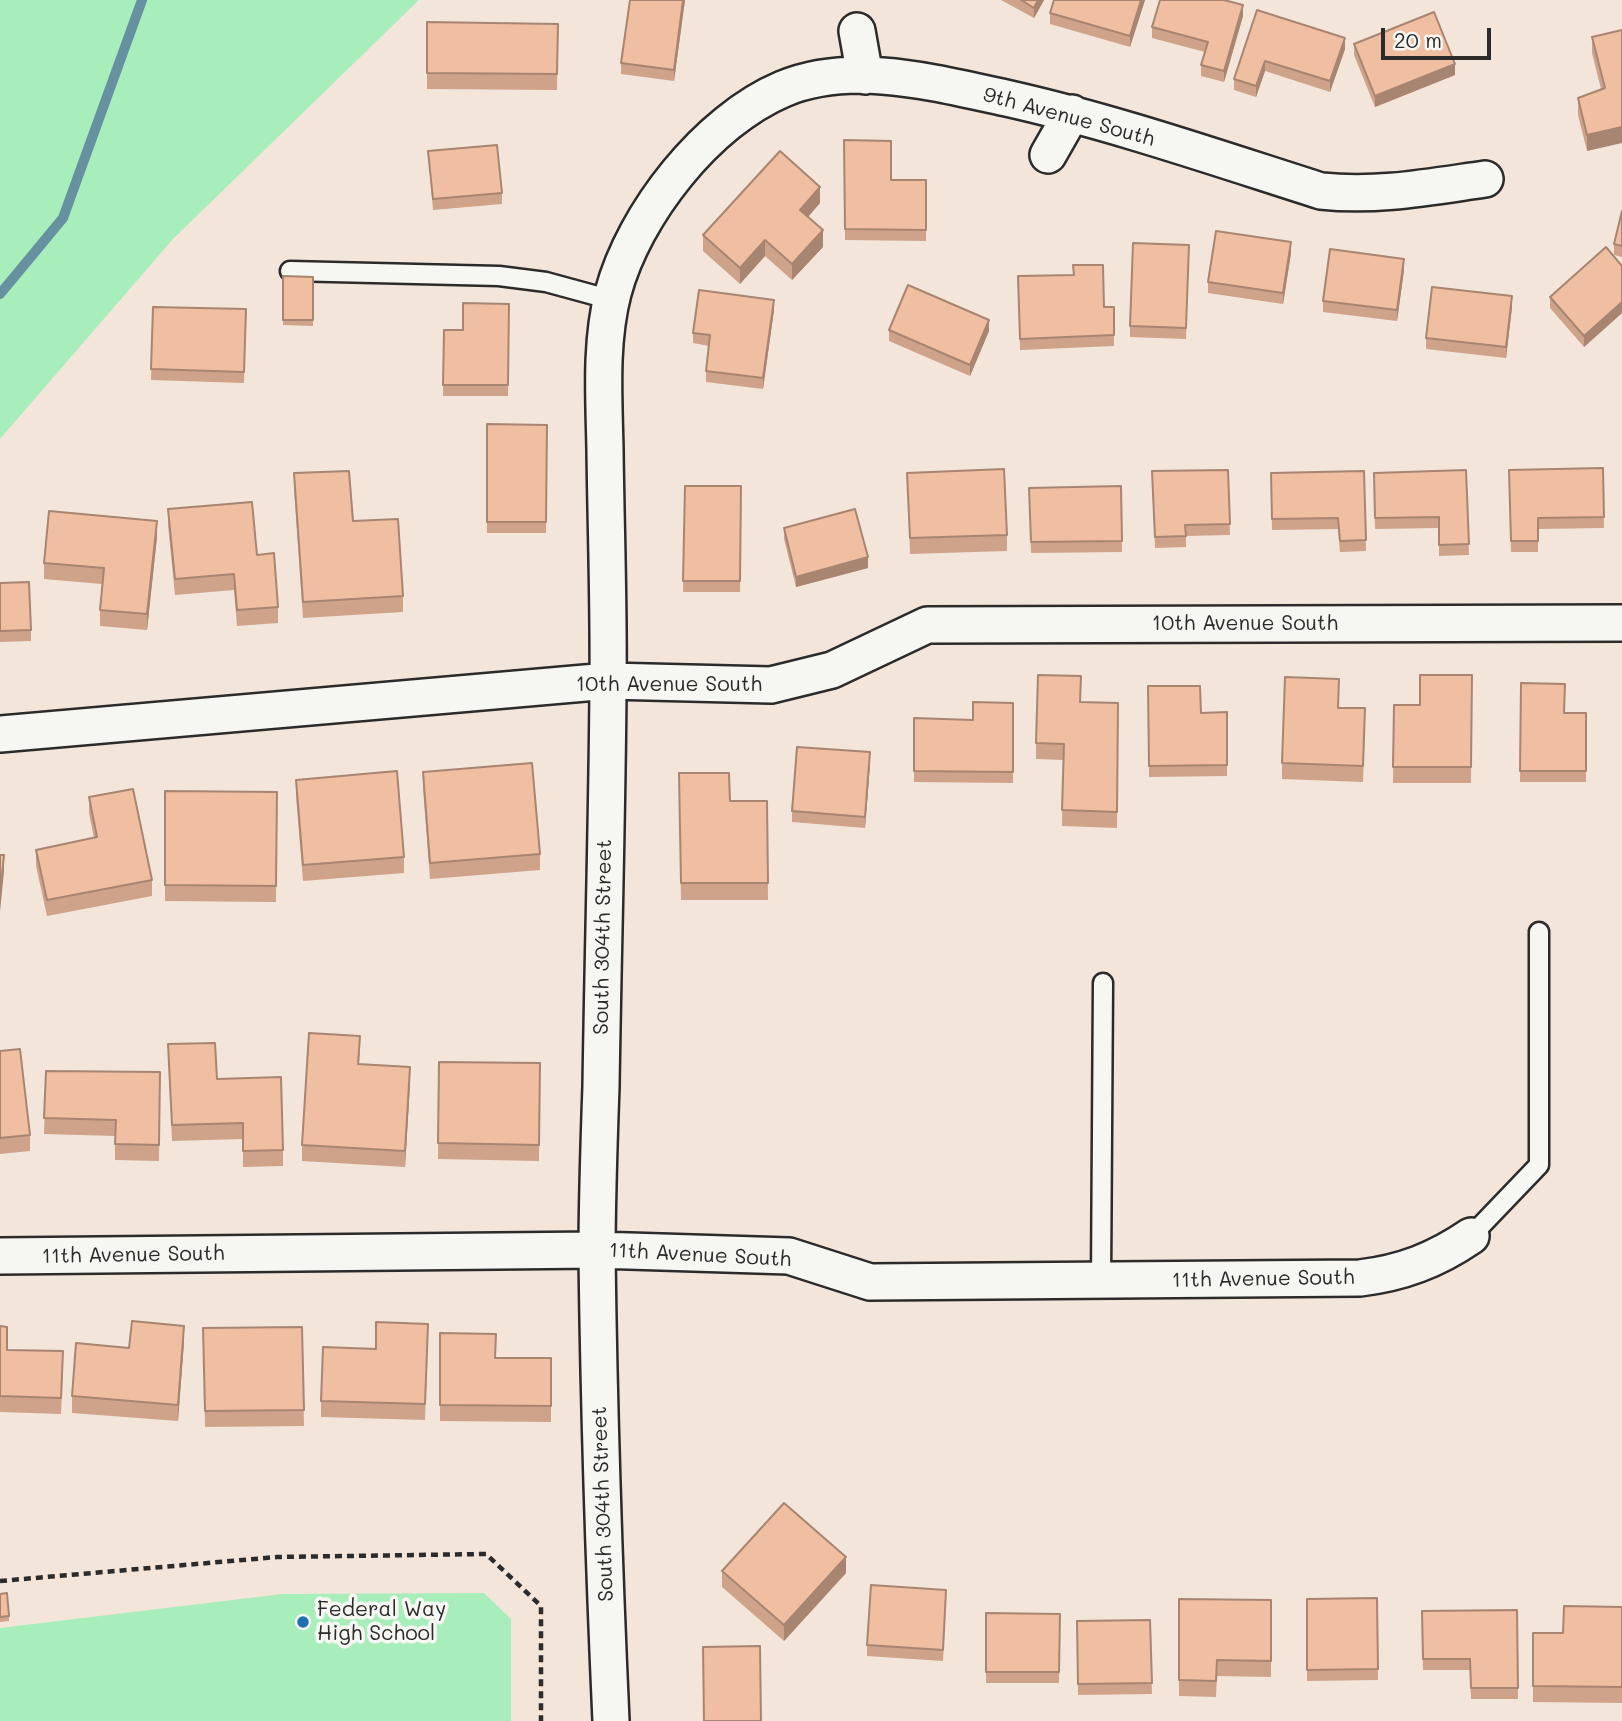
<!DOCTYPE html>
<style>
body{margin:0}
#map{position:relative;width:1622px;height:1721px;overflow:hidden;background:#f4e5da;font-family:Mali,sans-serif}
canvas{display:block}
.scale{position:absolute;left:1381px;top:28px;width:110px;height:32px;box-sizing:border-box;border:4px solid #2b2b2b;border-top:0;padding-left:9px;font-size:21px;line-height:24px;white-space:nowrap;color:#2b2b2b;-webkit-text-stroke:5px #f6f6f2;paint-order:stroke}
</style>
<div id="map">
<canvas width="1622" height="1721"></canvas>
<div class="scale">20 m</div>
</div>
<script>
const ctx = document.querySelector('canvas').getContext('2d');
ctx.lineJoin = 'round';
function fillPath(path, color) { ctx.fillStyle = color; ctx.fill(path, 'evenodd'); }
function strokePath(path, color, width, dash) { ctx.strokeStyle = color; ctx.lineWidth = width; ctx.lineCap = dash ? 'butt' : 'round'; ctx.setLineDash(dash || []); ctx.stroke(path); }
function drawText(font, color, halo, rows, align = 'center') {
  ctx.font = font + ' Mali,sans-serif'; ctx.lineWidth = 7; ctx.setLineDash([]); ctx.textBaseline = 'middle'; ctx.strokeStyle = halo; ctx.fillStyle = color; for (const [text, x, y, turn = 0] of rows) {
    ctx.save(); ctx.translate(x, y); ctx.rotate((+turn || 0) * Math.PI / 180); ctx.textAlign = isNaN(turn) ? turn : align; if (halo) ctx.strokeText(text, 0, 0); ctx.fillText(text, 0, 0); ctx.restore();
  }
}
const green = new Path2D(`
 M 0,0 L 419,0 L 173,239 L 0,439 Z
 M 484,1593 L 511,1619 L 511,1721 L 0,1721 L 0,1628 L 282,1594 Z`);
const stream = new Path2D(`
 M 0,294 L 63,218 L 142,0`);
const path = new Path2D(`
 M 0,1581 L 277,1557 L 486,1554 L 541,1606 L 541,1721`);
const lane = new Path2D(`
 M 290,271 L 499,276 L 546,282 L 612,300
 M 1471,1236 L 1539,1165 L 1539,932
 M 1101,1280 L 1103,983`);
const street = new Path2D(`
 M 857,31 L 865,76
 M 1048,155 L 1072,113
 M 0,734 L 608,681 L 771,685 L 832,670 L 927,625 L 1622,623
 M 0,1256 L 597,1250 L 789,1256 L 870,1282 L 1360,1278 C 1402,1273 1436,1260 1471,1236
 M 611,1721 C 604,1566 599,1411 597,1256 C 597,1199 599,1142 601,1086 C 603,953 607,821 608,689 C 609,609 606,530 605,450 C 604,398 600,343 613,293 C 634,214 707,121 783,89 C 853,60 935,83 1006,98 C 1113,122 1217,158 1321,191 C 1378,197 1429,187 1485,179`);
const wall = new Path2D(`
 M 630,0 L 685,0 L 674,81 L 621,74 L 621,63 Z
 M 1001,0 L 1044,0 L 1034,18 Z
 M 1145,0 L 1130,47 L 1050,24 L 1050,13 Z
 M 1257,10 L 1345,49 L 1330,92 L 1265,71 L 1256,97 L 1234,90 L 1234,79 Z
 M 1243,16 L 1224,82 L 1201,76 L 1201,65 L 1205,52 L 1152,38 L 1152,27 Z
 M 427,22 L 558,24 L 557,90 L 427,89 Z
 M 1622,30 L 1587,151 L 1578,115 L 1578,98 L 1601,89 L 1592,53 L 1592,37 Z
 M 1354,44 L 1455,75 L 1375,107 L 1354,55 Z
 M 844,140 L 891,180 L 926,180 L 926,241 L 845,240 Z
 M 428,151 L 502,193 L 502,204 L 433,210 Z
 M 820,203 L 808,217 L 823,247 L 792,280 L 765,256 L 740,284 L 703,251 L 703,235 Z
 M 1622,211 L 1622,257 L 1614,255 L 1614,244 Z
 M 1189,245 L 1186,339 L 1130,337 L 1130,326 Z
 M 1291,253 L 1283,304 L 1208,293 L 1208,282 Z
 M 1073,265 L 1104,307 L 1114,307 L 1114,346 L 1020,350 L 1018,276 L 1073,275 Z
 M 1622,266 L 1622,313 L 1584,347 L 1550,308 L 1550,297 Z
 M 1404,270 L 1397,321 L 1323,312 L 1323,301 Z
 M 283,276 L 313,277 L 313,326 L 283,325 Z
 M 509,304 L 508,396 L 443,396 L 444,330 L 463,330 Z
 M 153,307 L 246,309 L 244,383 L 151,380 Z
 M 1512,307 L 1506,358 L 1426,349 L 1426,338 Z
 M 774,310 L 763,389 L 706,382 L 706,371 L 709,346 L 693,343 L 693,333 Z
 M 889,330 L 989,331 L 970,376 L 889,341 Z
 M 487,424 L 547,425 L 546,533 L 487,533 Z
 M 1603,468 L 1604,528 L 1538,529 L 1538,552 L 1511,552 L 1509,470 Z
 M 1228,470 L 1230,535 L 1186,536 L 1186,547 L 1155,548 L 1152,482 Z
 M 1466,470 L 1469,555 L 1439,556 L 1439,528 L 1375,529 L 1374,484 Z
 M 1364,471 L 1366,551 L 1340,552 L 1338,529 L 1272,530 L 1271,473 Z
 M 294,473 L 353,521 L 403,596 L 403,612 L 303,618 L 294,489 Z
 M 907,473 L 1007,535 L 1007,551 L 910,554 Z
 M 685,486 L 741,486 L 740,592 L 683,592 Z
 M 1121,486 L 1122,552 L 1031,553 L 1029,488 Z
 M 168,509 L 257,555 L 278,607 L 278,623 L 237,626 L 234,590 L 175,595 L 168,525 Z
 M 784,528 L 868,568 L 796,587 L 784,539 Z
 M 157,537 L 147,630 L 100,626 L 100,610 L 102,584 L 44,579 L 44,563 Z
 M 0,583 L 31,630 L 31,641 L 0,642 Z
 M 1472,675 L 1471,783 L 1393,783 L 1394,705 L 1420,705 Z
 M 1521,683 L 1564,713 L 1586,713 L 1586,782 L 1520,782 Z
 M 1148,686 L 1201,713 L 1227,712 L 1227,776 L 1149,777 Z
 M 1081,702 L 1118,703 L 1117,828 L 1062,826 L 1063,760 L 1036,759 L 1036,743 Z
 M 1013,703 L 1013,783 L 914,782 L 914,718 L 973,720 Z
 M 1339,708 L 1365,724 L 1363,782 L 1282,779 L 1282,763 Z
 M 870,763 L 865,828 L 792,822 L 792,811 Z
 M 423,772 L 540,854 L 540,870 L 430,879 L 423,788 Z
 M 679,773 L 730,801 L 767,801 L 768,900 L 681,900 Z
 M 296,780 L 404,857 L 404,873 L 303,881 L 296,796 Z
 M 165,791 L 277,792 L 276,902 L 165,901 Z
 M 89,797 L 152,880 L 152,896 L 47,916 L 36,866 L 36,850 L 94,838 L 89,813 Z
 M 168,1044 L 217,1079 L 283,1150 L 283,1166 L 243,1167 L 243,1139 L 172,1141 Z
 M 0,1051 L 30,1135 L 30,1151 L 0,1154 Z
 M 360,1052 L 359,1064 L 410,1083 L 405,1167 L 302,1161 L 302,1145 Z
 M 540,1063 L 539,1161 L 438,1159 L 438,1143 Z
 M 46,1071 L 160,1072 L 159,1161 L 115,1160 L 115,1136 L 44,1134 Z
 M 0,1326 L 7,1350 L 63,1367 L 61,1414 L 0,1412 Z
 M 302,1327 L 304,1426 L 205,1427 L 203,1328 Z
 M 440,1333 L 496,1358 L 551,1358 L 551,1422 L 440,1421 Z
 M 428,1340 L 425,1420 L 321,1417 L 321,1401 L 376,1349 Z
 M 184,1342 L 178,1421 L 72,1413 L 72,1396 L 129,1348 Z
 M 722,1571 L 846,1573 L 784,1641 L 722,1587 Z
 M 0,1594 L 9,1616 L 9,1621 L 0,1622 Z
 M 1377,1598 L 1378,1680 L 1307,1681 L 1307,1599 Z
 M 1179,1599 L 1271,1600 L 1271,1677 L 1217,1676 L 1216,1697 L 1179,1696 Z
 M 946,1601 L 943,1661 L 867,1656 L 867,1645 Z
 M 1622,1607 L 1622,1703 L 1533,1702 L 1533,1633 L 1563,1633 Z
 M 1517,1610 L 1518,1699 L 1471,1699 L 1470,1670 L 1423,1670 L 1422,1611 Z
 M 986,1613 L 1060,1614 L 1059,1683 L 986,1683 Z
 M 1150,1620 L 1152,1694 L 1078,1695 L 1077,1621 Z`);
const shadedWall = new Path2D(`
 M 683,0 L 685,0 L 674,81 L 674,70 Z
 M 1038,0 L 1044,0 L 1034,18 L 1034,8 Z
 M 1141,0 L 1145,0 L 1130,47 L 1130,36 Z
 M 1243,5 L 1243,16 L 1224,82 L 1224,71 Z
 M 1345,38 L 1345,49 L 1330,92 L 1330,81 Z
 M 1265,61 L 1265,71 L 1256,97 L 1256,86 Z
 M 1455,64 L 1455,75 L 1375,107 L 1375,96 Z
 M 1622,127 L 1622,143 L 1587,151 L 1587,135 Z
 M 820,187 L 820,203 L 800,226 L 800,210 Z
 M 823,230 L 823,247 L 792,280 L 792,264 Z
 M 765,240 L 765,256 L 740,284 L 740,268 Z
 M 1291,242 L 1291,253 L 1283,304 L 1283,293 Z
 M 1404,259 L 1404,270 L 1397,321 L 1397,310 Z
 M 1512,296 L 1512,307 L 1506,358 L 1506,347 Z
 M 774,300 L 774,310 L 763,389 L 763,378 Z
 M 1622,302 L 1622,313 L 1584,347 L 1584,336 Z
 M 989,320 L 989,331 L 970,376 L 970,365 Z
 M 157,521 L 157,537 L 147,630 L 147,614 Z
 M 868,557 L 868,568 L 796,587 L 796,577 Z
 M 870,752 L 870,763 L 865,828 L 865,817 Z
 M 4,855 L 4,871 L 0,912 L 0,896 Z
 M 410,1067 L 410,1083 L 405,1167 L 405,1151 Z
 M 184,1326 L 184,1342 L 178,1421 L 178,1405 Z
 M 846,1557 L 846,1573 L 784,1641 L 784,1625 Z`);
const building = new Path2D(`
 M 630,0 L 683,0 L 674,70 L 621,63 Z
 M 1021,0 L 1038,0 L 1034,8 Z
 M 1054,0 L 1141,0 L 1130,36 L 1050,13 Z
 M 1160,0 L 1224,0 L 1243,5 L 1224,71 L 1201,65 L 1208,42 L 1152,27 Z
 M 1257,10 L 1345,38 L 1330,81 L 1265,61 L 1256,86 L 1234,79 Z
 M 1434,12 L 1455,64 L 1375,96 L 1354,44 Z
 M 427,22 L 558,24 L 557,74 L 427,73 Z
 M 1622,30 L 1622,127 L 1587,135 L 1578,98 L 1605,88 L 1592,37 Z
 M 844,140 L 891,141 L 891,180 L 926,180 L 926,230 L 845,229 Z
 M 497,145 L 502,193 L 433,199 L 428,151 Z
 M 780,151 L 820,187 L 800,210 L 823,230 L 792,264 L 765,240 L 740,268 L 703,235 Z
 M 1622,211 L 1622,246 L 1614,244 Z
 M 1216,231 L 1291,242 L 1283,293 L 1208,282 Z
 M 1133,243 L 1189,245 L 1186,328 L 1130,326 Z
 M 1606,247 L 1622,266 L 1622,302 L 1584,336 L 1550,297 Z
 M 1330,249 L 1404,259 L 1397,310 L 1323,301 Z
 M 1073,265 L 1103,265 L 1104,307 L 1114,307 L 1114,335 L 1020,339 L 1018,276 L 1074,275 Z
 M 283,276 L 313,277 L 313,320 L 283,320 Z
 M 908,285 L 989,320 L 970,365 L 889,330 Z
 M 1432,287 L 1512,296 L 1506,347 L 1426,338 Z
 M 699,290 L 774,300 L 763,378 L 706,371 L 710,335 L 693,333 Z
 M 463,303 L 509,304 L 508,385 L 443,385 L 444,330 L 463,330 Z
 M 153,307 L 246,309 L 244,372 L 151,369 Z
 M 487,424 L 547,425 L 546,522 L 487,522 Z
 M 1603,468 L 1604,517 L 1538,518 L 1538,541 L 1511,541 L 1509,470 Z
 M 1004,469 L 1007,535 L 910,538 L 907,473 Z
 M 1228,470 L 1230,524 L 1185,525 L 1186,536 L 1155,537 L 1152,471 Z
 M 1466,470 L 1469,544 L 1439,545 L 1439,517 L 1375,518 L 1374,473 Z
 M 349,471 L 353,521 L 398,519 L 403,596 L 303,602 L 294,473 Z
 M 1364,471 L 1366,540 L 1340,541 L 1338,518 L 1272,519 L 1271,473 Z
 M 685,486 L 741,486 L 740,581 L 683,581 Z
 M 1121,486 L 1122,541 L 1031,542 L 1029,488 Z
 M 252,502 L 257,555 L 274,553 L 278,607 L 237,610 L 234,574 L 175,579 L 168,509 Z
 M 855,509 L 868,557 L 796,577 L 784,528 Z
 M 49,511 L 157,521 L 147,614 L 100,610 L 104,568 L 44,563 Z
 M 29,582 L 31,630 L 0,631 L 0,583 Z
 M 1038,675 L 1081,676 L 1080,702 L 1118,703 L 1117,812 L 1062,810 L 1064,744 L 1036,743 Z
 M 1420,675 L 1472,675 L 1471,767 L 1393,767 L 1394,705 L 1420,705 Z
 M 1285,677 L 1339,679 L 1338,708 L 1365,708 L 1363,766 L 1282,763 Z
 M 1521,683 L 1565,684 L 1564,713 L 1586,713 L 1586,771 L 1520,771 Z
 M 1148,686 L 1200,686 L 1201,713 L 1227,712 L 1227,765 L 1149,766 Z
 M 973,702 L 1013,703 L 1013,772 L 914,771 L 914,718 L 973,720 Z
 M 797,747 L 870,752 L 865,817 L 792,811 Z
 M 532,763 L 540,854 L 430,863 L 423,772 Z
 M 397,771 L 404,857 L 303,865 L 296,780 Z
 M 679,773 L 729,773 L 730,801 L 767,801 L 768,883 L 681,883 Z
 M 133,789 L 152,880 L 47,900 L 36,850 L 97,837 L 89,797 Z
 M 165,791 L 277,792 L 276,886 L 165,885 Z
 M 0,855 L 4,855 L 0,896 Z
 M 309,1033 L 360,1036 L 358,1064 L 410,1067 L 405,1151 L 302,1145 Z
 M 215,1043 L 217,1079 L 281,1077 L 283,1150 L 243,1151 L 243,1123 L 172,1125 L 168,1044 Z
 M 20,1049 L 30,1135 L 0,1138 L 0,1051 Z
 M 439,1062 L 540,1063 L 539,1145 L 438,1143 Z
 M 46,1071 L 160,1072 L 159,1145 L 115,1144 L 116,1120 L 44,1118 Z
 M 132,1321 L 184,1326 L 178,1405 L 72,1396 L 76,1343 L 129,1348 Z
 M 376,1322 L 428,1324 L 425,1404 L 321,1401 L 323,1347 L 376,1349 Z
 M 0,1326 L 7,1327 L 7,1350 L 63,1351 L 61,1398 L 0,1396 Z
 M 302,1327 L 304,1410 L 205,1411 L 203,1328 Z
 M 440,1333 L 496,1334 L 495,1358 L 551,1358 L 551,1406 L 440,1405 Z
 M 784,1503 L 846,1557 L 784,1625 L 722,1571 Z
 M 871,1585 L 946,1590 L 943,1650 L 867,1645 Z
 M 7,1593 L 9,1616 L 0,1617 L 0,1594 Z
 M 1377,1598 L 1378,1669 L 1307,1670 L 1307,1599 Z
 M 1179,1599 L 1271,1600 L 1271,1661 L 1217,1660 L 1216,1681 L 1179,1680 Z
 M 1564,1606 L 1622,1607 L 1622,1687 L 1533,1686 L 1533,1633 L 1563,1633 Z
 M 1517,1610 L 1518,1688 L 1471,1688 L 1470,1659 L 1423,1659 L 1422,1611 Z
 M 986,1613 L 1060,1614 L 1059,1672 L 986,1672 Z
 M 1150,1620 L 1152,1683 L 1078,1684 L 1077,1621 Z
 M 760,1646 L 761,1721 L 704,1721 L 703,1647 Z`);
const markers = [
 [303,1622,7,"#1f6fb2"]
];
const streetNames = [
 ["9th Avenue South",1069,117,15],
 ["10th Avenue South",1245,624],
 ["10th Avenue South",669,685],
 ["South 304th Street",603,937,-89],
 ["11th Avenue South",133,1255,-1],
 ["11th Avenue South",700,1255,3],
 ["11th Avenue South",1263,1279,-1],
 ["South 304th Street",603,1504,-92]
];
const poiNames = [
 ["Federal Way",317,1610],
 ["High School",317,1634]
];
fillPath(green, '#a8eebb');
strokePath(stream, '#6691a1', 10);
strokePath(lane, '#2b2b2b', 23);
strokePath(street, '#2b2b2b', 40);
strokePath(path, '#2b2b2b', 4.5, [7, 5]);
strokePath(lane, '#f6f6f2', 18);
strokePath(street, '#f6f6f2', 35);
fillPath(wall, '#cea38a');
fillPath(shadedWall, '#a88571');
fillPath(building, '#f0bea1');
strokePath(building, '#a88571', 2);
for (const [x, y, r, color] of markers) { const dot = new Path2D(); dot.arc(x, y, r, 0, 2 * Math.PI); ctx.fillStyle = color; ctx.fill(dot); strokePath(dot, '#f6f6f2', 2.5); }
drawText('21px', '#2b2b2b', '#f6f6f2', streetNames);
drawText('21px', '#2b2b2b', '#f6f6f2', poiNames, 'left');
</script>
